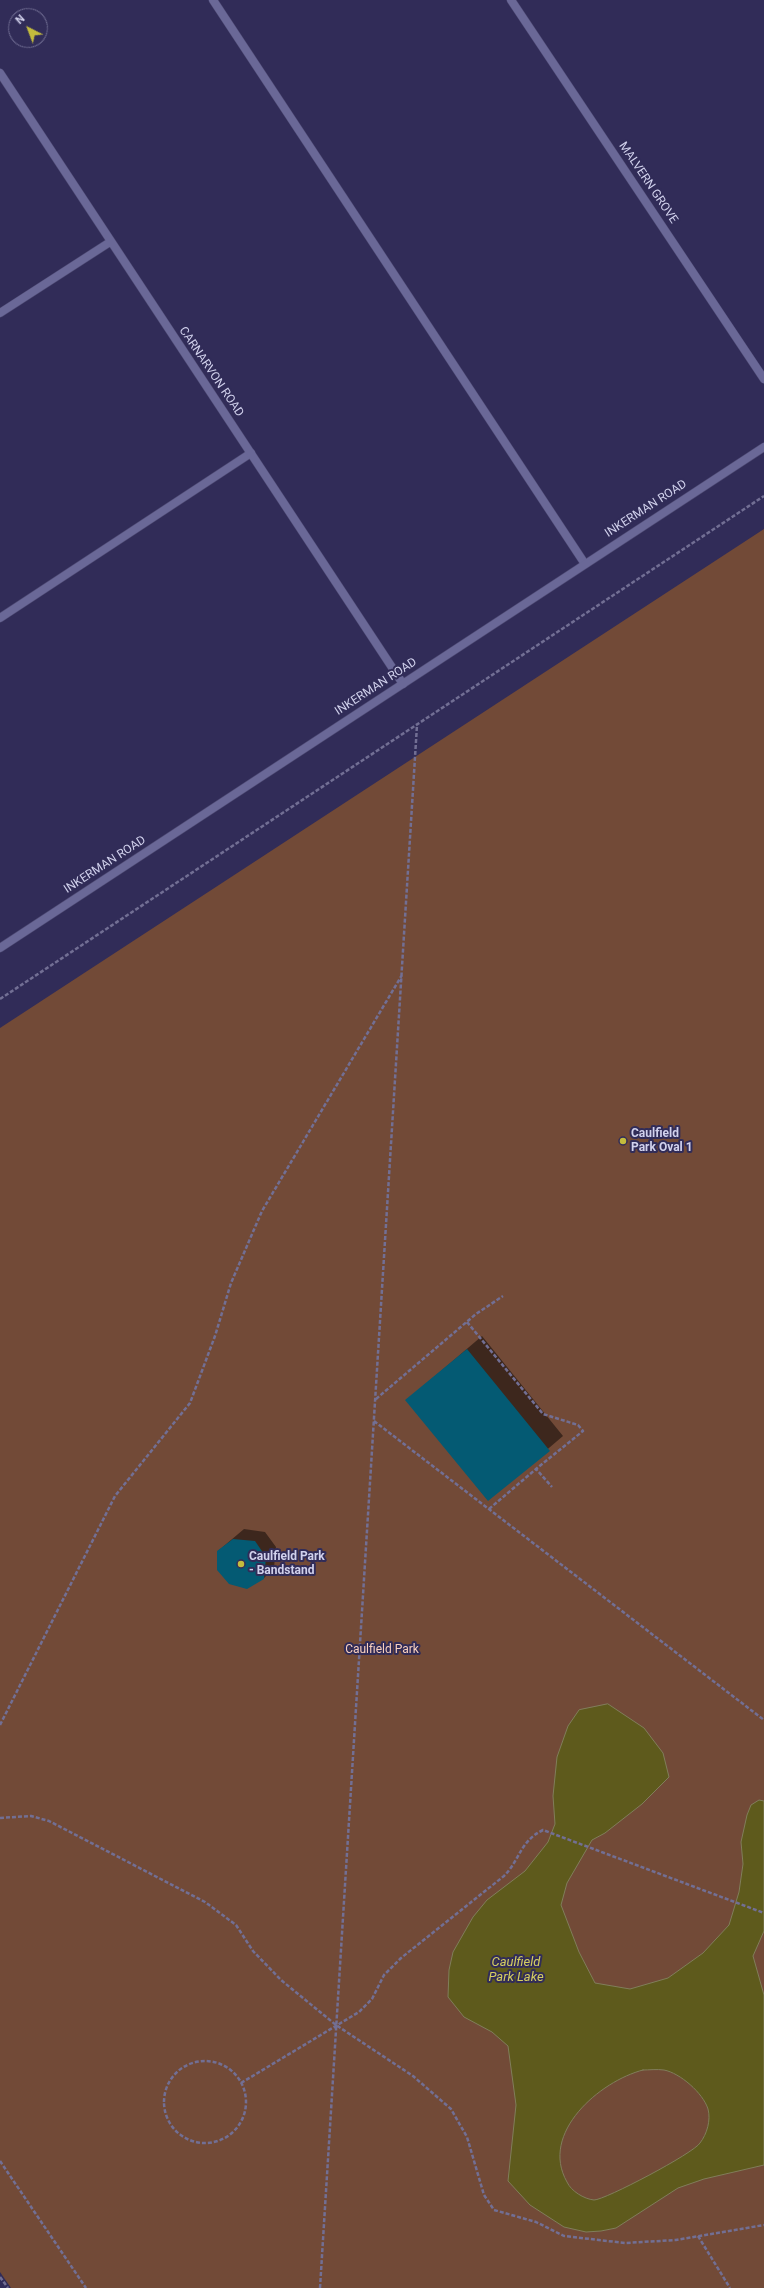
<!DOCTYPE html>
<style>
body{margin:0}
#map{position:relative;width:764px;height:2288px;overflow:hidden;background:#312c58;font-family:Roboto,sans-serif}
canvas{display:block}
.north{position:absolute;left:8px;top:8px;width:40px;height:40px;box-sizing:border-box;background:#312c58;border:1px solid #716e93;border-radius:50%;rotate:318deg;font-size:11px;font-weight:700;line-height:16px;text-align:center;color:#d1d1ec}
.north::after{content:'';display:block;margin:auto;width:14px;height:18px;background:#c4bc3d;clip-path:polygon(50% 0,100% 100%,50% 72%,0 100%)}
</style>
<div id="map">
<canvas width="764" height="2288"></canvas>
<div class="north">N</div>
</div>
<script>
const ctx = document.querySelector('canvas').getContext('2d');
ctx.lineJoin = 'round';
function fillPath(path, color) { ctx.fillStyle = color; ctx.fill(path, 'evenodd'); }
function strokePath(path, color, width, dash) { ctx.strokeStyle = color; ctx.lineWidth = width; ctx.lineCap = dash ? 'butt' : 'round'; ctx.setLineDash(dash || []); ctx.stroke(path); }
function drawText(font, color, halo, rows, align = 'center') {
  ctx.font = font + ' Roboto,sans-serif'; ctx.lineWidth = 4; ctx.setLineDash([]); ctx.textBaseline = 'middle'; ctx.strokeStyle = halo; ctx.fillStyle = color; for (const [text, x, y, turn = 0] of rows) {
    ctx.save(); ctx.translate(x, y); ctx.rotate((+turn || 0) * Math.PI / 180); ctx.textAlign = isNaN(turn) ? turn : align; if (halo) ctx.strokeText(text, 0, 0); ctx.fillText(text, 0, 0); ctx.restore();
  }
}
const green = new Path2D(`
 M 764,529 L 764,2288 L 11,2288 L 0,2272 L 0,1028 Z`);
const water = new Path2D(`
 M 608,1704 L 644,1728 L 663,1753 L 669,1777 L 642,1804 L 605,1833 L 592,1840 L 567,1883 L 561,1905 L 579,1952 L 595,1983 L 630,1989 L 668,1978 L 703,1953 L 729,1925 L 739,1892 L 743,1864 L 741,1842 L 747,1815 L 751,1805 L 759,1800 L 764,1801 L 764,1931 L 753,1956 L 764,1995 L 764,2165 L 704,2179 L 678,2188 L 616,2228 L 601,2231 L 586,2232 L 564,2227 L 530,2205 L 508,2181 L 516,2105 L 508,2046 L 492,2032 L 464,2017 L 448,1997 L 449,1970 L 453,1952 L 473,1917 L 487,1900 L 525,1871 L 548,1842 L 555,1824 L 553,1796 L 557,1757 L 568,1726 L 579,1710 ZM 643,2070 C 649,2070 657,2069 664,2070 C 680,2073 703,2093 708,2109 C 711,2120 707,2134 700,2143 C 694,2153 605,2200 594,2200 C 584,2199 571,2191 567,2182 C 539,2133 600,2081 643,2070 Z`);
const shadow = new Path2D(`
 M 482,1336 L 563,1436 L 488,1500 L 407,1400 Z
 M 244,1529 L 265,1532 L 276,1547 L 274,1568 L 264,1578 L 218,1551 Z`);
const building = new Path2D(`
 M 467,1349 L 550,1451 L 488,1501 L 405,1400 Z
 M 233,1539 L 255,1541 L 266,1557 L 264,1579 L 247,1589 L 229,1584 L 217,1570 L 217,1551 Z`);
const path = new Path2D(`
 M 0,999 L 764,496
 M 467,1322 L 543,1414 L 578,1425 L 583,1431 L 536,1469
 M 376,1399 L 476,1314 L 503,1296
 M 374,1421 L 764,1720
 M 489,1509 L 536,1469 L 552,1487
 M 0,1725 L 115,1496 L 190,1403 L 215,1336 L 231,1283 L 262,1211 L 402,975
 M 0,1818 L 31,1816 L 49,1821 L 205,1902 L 236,1925 L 253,1951 L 281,1980 L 336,2025 L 413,2076 L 451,2109 L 467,2137 L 484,2195 L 494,2210 L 536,2222 L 564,2236 L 625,2243 L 676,2240 L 764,2225
 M164 2102a41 41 0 1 1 82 0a41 41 0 1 1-82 0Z
 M 241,2083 L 359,2012 L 372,1999 L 384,1975 L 401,1958 L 504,1876 C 520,1860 520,1841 543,1830 L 764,1913
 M 0,2161 L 86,2288
 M 698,2236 L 730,2288
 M 0,2277 L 8,2288
 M 320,2288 L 417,725`);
const service = new Path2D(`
 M 213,0 L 585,564
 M 0,618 L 251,453`);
const minor = new Path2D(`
 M 511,0 L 764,379
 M 0,73 L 403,684
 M 0,313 L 110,242`);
const tertiary = new Path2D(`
 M 0,948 L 764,447`);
const markers = [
 [623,1141,4,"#c4bc3d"],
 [241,1564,4,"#c4bc3d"]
];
const streetNames = [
 ["MALVERN GROVE",648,183,56],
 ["CARNARVON ROAD",211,372,56],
 ["INKERMAN ROAD",646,509,-33],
 ["INKERMAN ROAD",376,687,-33],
 ["INKERMAN ROAD",105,865,-33]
];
const poiNames = [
 ["Caulfield",631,1134],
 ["Park Oval 1",631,1148],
 ["Caulfield Park",249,1557],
 ["- Bandstand",249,1571]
];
const parkNames = [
 ["Caulfield Park",382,1650]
];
const waterNames = [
 ["Caulfield",516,1963],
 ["Park Lake",516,1978]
];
fillPath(green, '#724a37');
fillPath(water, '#5e5a1c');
strokePath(water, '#807e5a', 1);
fillPath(shadow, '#0007');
fillPath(building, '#045a73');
strokePath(service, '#4e4a73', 9);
strokePath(minor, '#4e4a73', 9);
strokePath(tertiary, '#4e4a73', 9);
strokePath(path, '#726f94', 2.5, [4, 2]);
strokePath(service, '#6a6897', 8);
strokePath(minor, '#6a6897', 8);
strokePath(tertiary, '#6a6897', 8);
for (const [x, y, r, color] of markers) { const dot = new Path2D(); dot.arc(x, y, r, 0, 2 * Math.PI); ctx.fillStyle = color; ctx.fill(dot); strokePath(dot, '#312c58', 1.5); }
drawText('12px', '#d1d1ec', '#312c58', streetNames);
drawText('bold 12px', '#d1d1ec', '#312c58', poiNames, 'left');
drawText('12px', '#f9d0be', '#312c58', parkNames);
drawText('italic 13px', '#d5ce61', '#312c58', waterNames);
</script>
